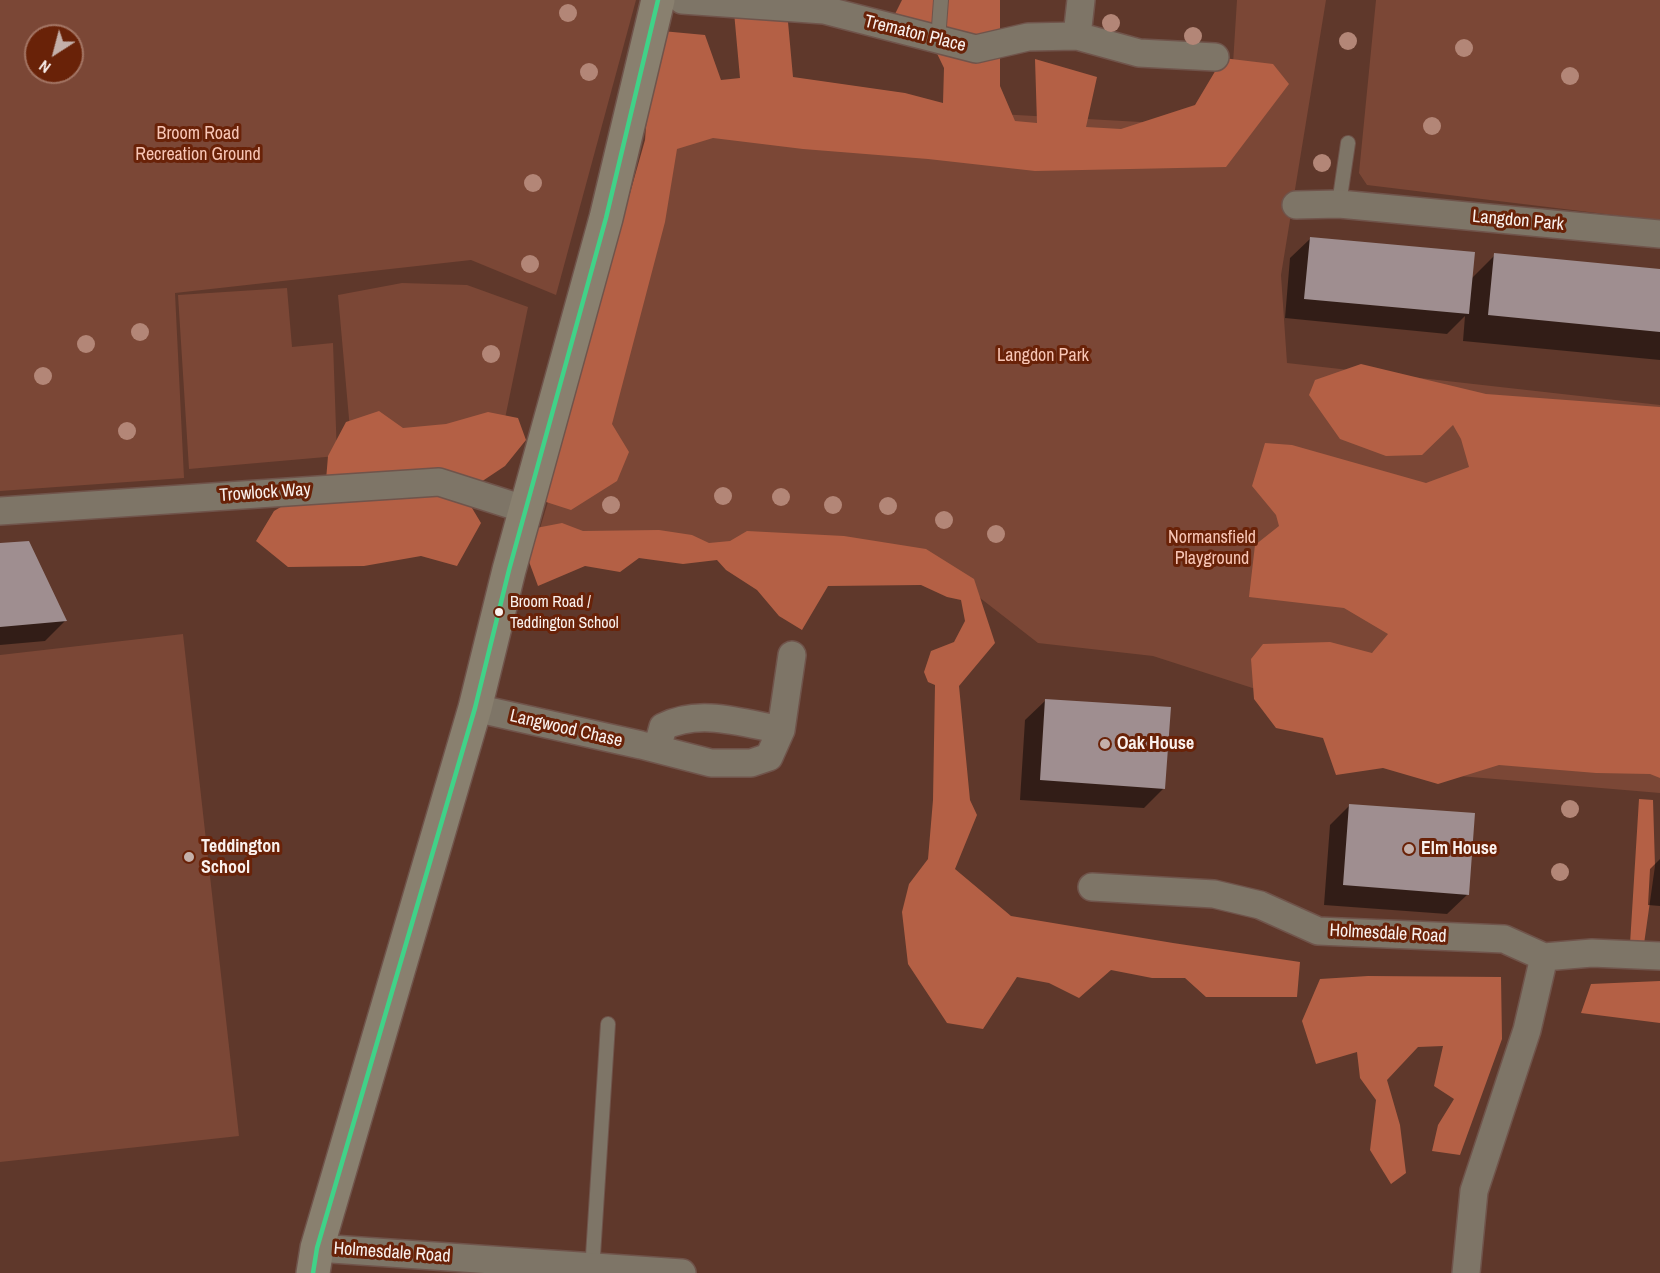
<!DOCTYPE html>
<style>
body{margin:0}
#map{position:relative;width:1660px;height:1273px;overflow:hidden;background:#5f382b;font-family:"Archivo Narrow",sans-serif}
canvas{display:block}
.north{position:absolute;left:24px;top:24px;width:60px;height:60px;box-sizing:border-box;background:#692208;border:2px solid #a37564;border-radius:50%;rotate:216deg;font-size:16px;font-weight:700;line-height:24px;text-align:center;color:#faf1ee}
.north::after{content:'';display:block;margin:auto;width:21px;height:27px;background:#c4b0aa;clip-path:polygon(50% 0,100% 100%,50% 72%,0 100%)}
</style>
<div id="map">
<canvas width="1660" height="1273"></canvas>
<div class="north">N</div>
</div>
<script>
const ctx = document.querySelector('canvas').getContext('2d');
ctx.lineJoin = 'round';
function fillPath(path, color) { ctx.fillStyle = color; ctx.fill(path, 'evenodd'); }
function strokePath(path, color, width, dash) { ctx.strokeStyle = color; ctx.lineWidth = width; ctx.lineCap = dash ? 'butt' : 'round'; ctx.setLineDash(dash || []); ctx.stroke(path); }
function drawText(font, color, halo, rows, align = 'center') {
  ctx.font = font + ' "Archivo Narrow",sans-serif'; ctx.lineWidth = 6; ctx.setLineDash([]); ctx.textBaseline = 'middle'; ctx.strokeStyle = halo; ctx.fillStyle = color; for (const [text, x, y, turn = 0] of rows) {
    ctx.save(); ctx.translate(x, y); ctx.rotate((+turn || 0) * Math.PI / 180); ctx.textAlign = isNaN(turn) ? turn : align; if (halo) ctx.strokeText(text, 0, 0); ctx.fillText(text, 0, 0); ctx.restore();
  }
}
const green = new Path2D(`
 M 0,0 L 636,0 L 556,295 L 471,260 L 175,293 L 184,478 L 0,491 ZM 36,36 L 72,36 L 72,72 L 36,72 Z
 M 1237,0 L 1326,0 L 1281,275 L 1287,363 L 1660,405 L 1660,793 L 1424,773 L 1293,701 L 1153,656 L 1038,643 L 957,580 L 538,535 L 674,82 L 822,104 L 1229,127 Z
 M 1376,0 L 1660,0 L 1660,219 L 1646,219 L 1367,185 L 1359,173 Z
 M 402,283 L 467,285 L 528,307 L 502,433 L 351,441 L 338,295 Z
 M 287,288 L 292,347 L 333,343 L 337,456 L 189,469 L 178,295 Z
 M 183,634 L 239,1136 L 0,1162 L 0,655 Z`);
const forest = new Path2D(`
 M 902,0 L 1000,0 L 1000,86 L 1015,121 L 1037,123 L 1035,59 L 1097,77 L 1086,127 L 1121,129 L 1195,105 L 1223,58 L 1273,64 L 1289,84 L 1226,167 L 1035,171 L 928,159 L 803,149 L 713,138 L 677,149 L 665,222 L 612,424 L 629,452 L 617,481 L 571,510 L 543,501 L 645,140 L 650,75 L 662,31 L 705,35 L 721,80 L 740,78 L 734,12 L 788,22 L 793,77 L 905,93 L 943,103 L 944,68 L 929,37 L 894,16 Z
 M 1361,364 L 1486,394 L 1660,407 L 1660,778 L 1650,774 L 1596,773 L 1499,765 L 1438,784 L 1383,768 L 1336,775 L 1323,738 L 1276,728 L 1254,699 L 1251,659 L 1263,644 L 1330,642 L 1372,653 L 1388,634 L 1344,608 L 1249,597 L 1255,545 L 1279,526 L 1276,515 L 1252,486 L 1265,443 L 1292,445 L 1426,483 L 1469,467 L 1461,439 L 1453,425 L 1422,455 L 1386,456 L 1340,439 L 1309,395 L 1315,380 Z
 M 379,411 L 403,428 L 446,424 L 488,412 L 518,418 L 526,440 L 505,466 L 481,482 L 466,498 L 481,523 L 457,566 L 421,556 L 364,566 L 288,567 L 256,541 L 274,511 L 326,480 L 328,456 L 346,422 Z
 M 562,523 L 583,531 L 659,530 L 692,535 L 709,543 L 730,541 L 747,531 L 844,536 L 926,549 L 974,579 L 995,643 L 959,686 L 970,800 L 977,815 L 955,869 L 1011,916 L 1173,943 L 1300,962 L 1297,997 L 1206,997 L 1185,978 L 1152,978 L 1111,970 L 1079,998 L 1049,983 L 1017,977 L 983,1029 L 947,1023 L 908,964 L 902,912 L 909,884 L 928,859 L 933,800 L 935,685 L 928,682 L 924,672 L 931,651 L 954,642 L 965,621 L 961,600 L 947,597 L 921,585 L 828,586 L 802,630 L 779,616 L 757,590 L 726,570 L 717,560 L 683,564 L 639,558 L 620,572 L 585,566 L 538,586 L 528,559 L 536,528 Z
 M 1639,799 L 1653,800 L 1655,866 L 1644,944 L 1630,944 Z
 M 1368,976 L 1501,977 L 1502,1039 L 1460,1155 L 1432,1151 L 1438,1125 L 1454,1099 L 1434,1086 L 1443,1046 L 1418,1047 L 1387,1080 L 1400,1125 L 1406,1173 L 1391,1184 L 1370,1150 L 1376,1100 L 1360,1078 L 1357,1052 L 1316,1064 L 1302,1021 L 1320,979 Z
 M 1660,981 L 1660,1023 L 1581,1013 L 1591,984 Z`);
const shadow = new Path2D(`
 M 1311,238 L 1471,279 L 1495,255 L 1660,271 L 1660,360 L 1463,341 L 1465,316 L 1447,334 L 1285,318 L 1290,258 Z
 M 0,545 L 65,621 L 45,641 L 0,645 Z
 M 1046,700 L 1164,788 L 1144,808 L 1020,800 L 1025,720 Z
 M 1350,805 L 1468,894 L 1447,914 L 1324,905 L 1330,825 Z
 M 1660,859 L 1660,906 L 1648,905 L 1650,869 Z`);
const building = new Path2D(`
 M 1310,237 L 1475,252 L 1469,314 L 1304,299 Z
 M 1494,253 L 1660,269 L 1660,332 L 1488,315 Z
 M 29,541 L 67,621 L 0,627 L 0,543 Z
 M 1045,699 L 1171,707 L 1165,789 L 1040,780 Z
 M 1349,804 L 1475,813 L 1469,895 L 1343,885 Z`);
const lane = new Path2D(`
 M 938,40 L 941,0
 M 1339,204 L 1348,143
 M 592,1271 L 608,1024`);
const street = new Path2D(`
 M 682,0 L 824,10 L 976,49 L 1028,37 L 1077,36 L 1139,53 L 1215,57
 M 1077,36 L 1081,0
 M 1296,205 L 1339,204 L 1660,234
 M 0,511 L 439,482 L 527,510
 M 475,708 L 641,745 L 711,763 L 751,763 L 769,757 L 781,730 L 792,655
 M 657,749 L 663,727 C 699,708 743,723 781,730
 M 1092,887 L 1214,894 L 1260,905 L 1318,931 L 1504,939 L 1544,957 L 1592,953 L 1660,956
 M 317,1248 L 682,1273
 M 1466,1273 L 1474,1191 L 1527,1030 L 1544,957`);
const secondary = new Path2D(`
 M 313,1273 L 317,1248 L 475,708 L 509,570 L 606,218 L 658,0`);
const bus1 = new Path2D(`
 M 313,1273 L 317,1248 L 475,708 L 509,570 L 606,218 L 658,0`);
const trees = [
 [568,13],
 [1111,23],
 [1193,36],
 [1348,41],
 [1464,48],
 [589,72],
 [1570,76],
 [1432,126],
 [1322,163],
 [533,183],
 [530,264],
 [140,332],
 [86,344],
 [491,354],
 [43,376],
 [127,431],
 [723,496],
 [781,497],
 [611,505],
 [833,505],
 [888,506],
 [944,520],
 [996,534],
 [1570,809],
 [1560,872]
];
const markers = [
 [499,612,5,"#faf1ee"],
 [1105,744,6,"#c4b0aa"],
 [1409,849,6,"#c4b0aa"],
 [189,857,6,"#c4b0aa"]
];
const busNames = [
 ["Broom Road /",510,603],
 ["Teddington School",510,624]
];
const streetNames = [
 ["Trematon Place",915,34,14],
 ["Langdon Park",1518,221,5],
 ["Trowlock Way",265,493,-4],
 ["Langwood Chase",566,729,13],
 ["Holmesdale Road",1388,934,3],
 ["Holmesdale Road",392,1253,4]
];
const parkNames = [
 ["Broom Road",198,134],
 ["Recreation Ground",198,155],
 ["Langdon Park",1043,356],
 ["Normansfield",1212,538],
 ["Playground",1212,559]
];
const poiNames = [
 ["Oak House",1117,744],
 ["Teddington",201,847],
 ["School",201,868],
 ["Elm House",1421,849]
];
fillPath(green, '#7b4736');
fillPath(forest, '#b46045');
fillPath(shadow, '#0007');
fillPath(building, '#9f8e90');
strokePath(lane, '#70544b', 16);
strokePath(street, '#70544b', 30);
strokePath(secondary, '#70544b', 36);
strokePath(lane, '#7e7567', 14);
strokePath(street, '#7e7567', 27);
strokePath(secondary, '#89806f', 33);
strokePath(bus1, '#40d288', 4.5);
ctx.fillStyle = '#b38677';
for (const [x, y] of trees) { ctx.beginPath(); ctx.arc(x, y, 9, 0, 2 * Math.PI); ctx.fill(); }
for (const [x, y, r, color] of markers) { const dot = new Path2D(); dot.arc(x, y, r, 0, 2 * Math.PI); ctx.fillStyle = color; ctx.fill(dot); strokePath(dot, '#692208', 2); }
drawText('16px', '#faf1ee', '#692208', busNames, 'left');
drawText('18px', '#faf1ee', '#692208', streetNames);
drawText('18px', '#f8c6b6', '#692208', parkNames);
drawText('bold 18px', '#faf1ee', '#692208', poiNames, 'left');
</script>
